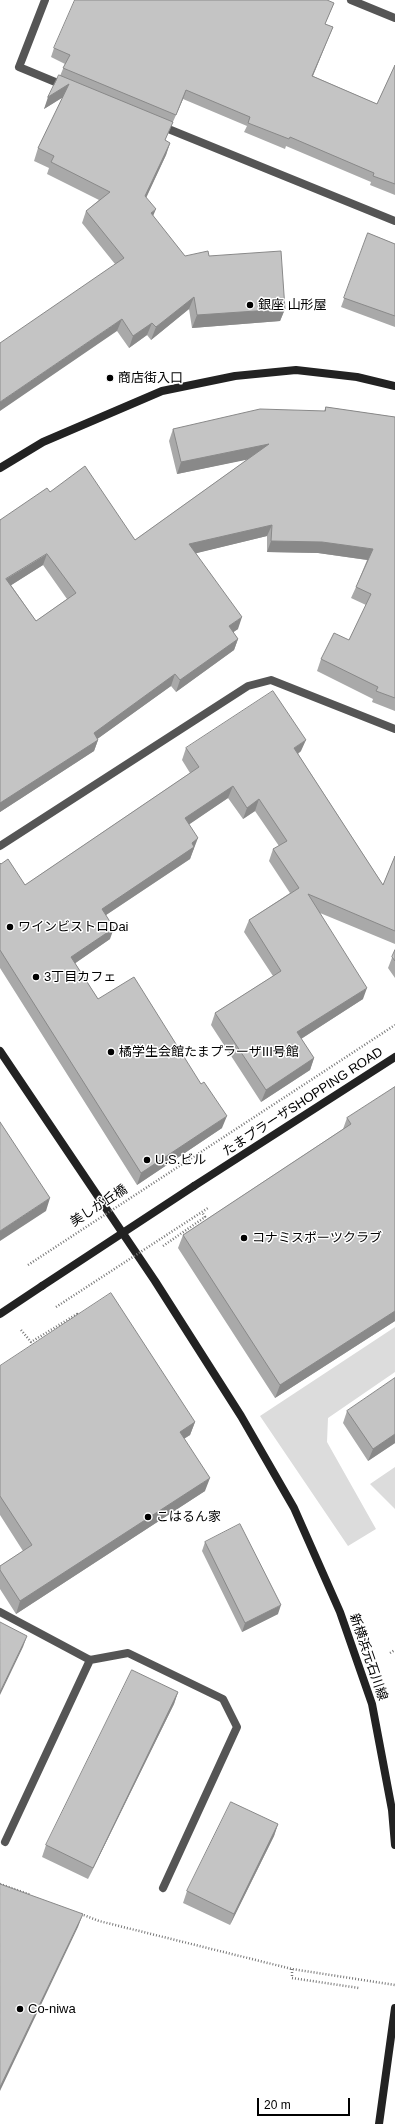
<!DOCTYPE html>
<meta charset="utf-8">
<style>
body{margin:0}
#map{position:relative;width:395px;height:2124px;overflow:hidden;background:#fff;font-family:Helvetica,sans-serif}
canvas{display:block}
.scale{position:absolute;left:257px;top:2098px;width:93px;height:18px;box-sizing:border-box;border:2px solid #000;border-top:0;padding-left:5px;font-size:12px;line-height:14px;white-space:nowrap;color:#000;-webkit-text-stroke:3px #fff;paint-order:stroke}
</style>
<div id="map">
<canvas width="395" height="2124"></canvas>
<div class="scale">20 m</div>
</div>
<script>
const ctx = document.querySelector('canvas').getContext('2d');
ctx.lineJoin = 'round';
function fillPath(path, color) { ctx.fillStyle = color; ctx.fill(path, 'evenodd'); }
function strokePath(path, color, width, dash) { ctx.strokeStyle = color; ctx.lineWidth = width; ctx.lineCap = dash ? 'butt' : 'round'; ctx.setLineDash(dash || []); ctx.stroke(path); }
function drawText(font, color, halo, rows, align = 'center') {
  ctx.font = font + ' Helvetica,"Noto Sans JP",sans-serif'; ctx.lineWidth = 3; ctx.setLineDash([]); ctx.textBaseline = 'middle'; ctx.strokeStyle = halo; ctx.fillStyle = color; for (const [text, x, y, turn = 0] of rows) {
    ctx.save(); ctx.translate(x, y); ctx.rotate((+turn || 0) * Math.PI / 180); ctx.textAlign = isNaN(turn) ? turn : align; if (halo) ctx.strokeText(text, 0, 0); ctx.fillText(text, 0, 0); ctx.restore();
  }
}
const green = new Path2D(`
 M 395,1327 L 395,1372 L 328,1418 L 327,1442 L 376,1529 L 348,1546 L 260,1416 Z
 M 395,1467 L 395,1509 L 370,1484 Z`);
const path = new Path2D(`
 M 181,1165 L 395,1025
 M 163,1246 L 205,1217 L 202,1212
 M 21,1330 L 31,1342 L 77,1314 L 79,1316
 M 390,1653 L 395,1650
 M 0,1884 L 31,1895
 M 81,1914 L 99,1921 L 292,1969 L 395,1985
 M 292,1969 L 292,1978 L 359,1988`);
const lane = new Path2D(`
 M 0,1612 L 90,1660 L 128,1653 L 223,1699 L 237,1727 L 163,1888
 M 5,1842 L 90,1660`);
const street = new Path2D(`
 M 45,0 L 19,67 L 65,86
 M 351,0 L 395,18
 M 161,126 L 395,221
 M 0,846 L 248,686 L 271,680 L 395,729`);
const secondary = new Path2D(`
 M 0,468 L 43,442 L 162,391 L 235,376 L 296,370 L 357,377 L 395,386
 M 0,1051 L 155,1281 L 241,1416 L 294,1508 L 340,1612 L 372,1704 L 392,1810 L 395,1845
 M 194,1186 L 395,1057
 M 0,1314 L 42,1286
 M 379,2124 L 395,2008`);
const pathBridge = new Path2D(`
 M 28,1265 L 181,1165
 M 56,1307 L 208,1208`);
const secondaryBridge = new Path2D(`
 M 42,1286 L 194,1186`);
const wall = new Path2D(`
 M 334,3 L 325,24 L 333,27 L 313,76 L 377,104 L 395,65 L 395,195 L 370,185 L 371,182 L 286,146 L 285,149 L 244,132 L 247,126 L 183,99 L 172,124 L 165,140 L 170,143 L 166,155 L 146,197 L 153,217 L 185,256 L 209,256 L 285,309 L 280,321 L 192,328 L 189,309 L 151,340 L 147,335 L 129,348 L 117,331 L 115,264 L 82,223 L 86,211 L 99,200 L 47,174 L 49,168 L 34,161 L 38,148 L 63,97 L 44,109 L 60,76 L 65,64 L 51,57 L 54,48 Z
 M 368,233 L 395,244 L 395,327 L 341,307 Z
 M 326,407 L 395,417 L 395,711 L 372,702 L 373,699 L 317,671 L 321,659 L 349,640 L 366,605 L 351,598 L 356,587 L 367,560 L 318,553 L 267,552 L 267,536 L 196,553 L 238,629 L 233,632 L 238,639 L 234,650 L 176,692 L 171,686 L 97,739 L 98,740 L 94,751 L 0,812 L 0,520 L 50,492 L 135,540 L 248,459 L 177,474 L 169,441 L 173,429 L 324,411 ZM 43,565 L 67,599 L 36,621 L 11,585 Z
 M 186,748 L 301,751 L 298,754 L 383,885 L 395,856 L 395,944 L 320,913 L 363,999 L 301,1039 L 314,1058 L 310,1070 L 261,1102 L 211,1025 L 215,1013 L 273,976 L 244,932 L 249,920 L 290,893 L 269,861 L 273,849 L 279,846 L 255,811 L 243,819 L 228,798 L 189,824 L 194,849 L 193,850 L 190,859 L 106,915 L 110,939 L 75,963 L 98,999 L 222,1128 L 137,1185 L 0,968 L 0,863 L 25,885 L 190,773 L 182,760 Z
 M 395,950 L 395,978 L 388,968 Z
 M 395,1087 L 395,1321 L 275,1398 L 178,1248 L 183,1235 L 343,1129 L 347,1118 Z
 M 0,1366 L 195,1422 L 190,1435 L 184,1439 L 205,1491 L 16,1614 L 0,1589 L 0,1566 L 23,1551 L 0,1515 Z
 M 395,1378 L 395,1443 L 368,1461 L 343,1423 L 347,1411 Z
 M 205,1542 L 278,1614 L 242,1632 L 202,1551 Z
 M 178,1692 L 174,1704 L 88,1879 L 42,1857 L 46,1845 Z
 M 278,1824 L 274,1836 L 230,1925 L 183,1903 L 187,1891 Z`);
const shadedWall = new Path2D(`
 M 333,27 L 329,36 L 309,85 L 312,76 Z
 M 69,84 L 65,96 L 44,109 L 48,97 Z
 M 186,90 L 183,99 L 172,124 L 176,115 Z
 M 170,143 L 166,155 L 141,209 L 145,196 Z
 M 156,209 L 151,221 L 151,213 Z
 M 194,297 L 189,309 L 151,340 L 156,327 Z
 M 285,309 L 280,321 L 192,328 L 197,315 Z
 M 122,319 L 117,331 L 0,411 L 0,402 Z
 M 152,323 L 147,335 L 129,348 L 133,336 Z
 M 269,444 L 265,456 L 177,474 L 181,462 Z
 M 272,525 L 267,536 L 185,556 L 189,544 Z
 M 271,541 L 322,542 L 373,549 L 368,560 L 318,553 L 267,552 Z
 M 47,554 L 43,565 L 2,591 L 6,579 Z
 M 242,617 L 238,629 L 225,638 L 229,626 Z
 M 238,639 L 234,650 L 176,692 L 180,680 Z
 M 175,674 L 171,686 L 89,745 L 94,733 Z
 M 98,740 L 94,751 L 0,812 L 0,803 Z
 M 306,740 L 301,751 L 290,759 L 294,748 Z
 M 233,786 L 228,798 L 181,830 L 185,818 Z
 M 259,799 L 255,811 L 243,819 L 247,808 Z
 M 198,838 L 190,859 L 97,921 L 102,909 Z
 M 114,928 L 110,939 L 67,969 L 71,957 Z
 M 367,988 L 363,999 L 293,1044 L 297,1032 Z
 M 314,1058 L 310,1070 L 261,1102 L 266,1090 Z
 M 227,1116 L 222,1128 L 137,1185 L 141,1173 Z
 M 50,1198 L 46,1211 L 0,1241 L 0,1231 Z
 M 395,1311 L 395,1321 L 275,1398 L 280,1385 Z
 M 195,1422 L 190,1435 L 175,1444 L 180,1432 Z
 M 395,1434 L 395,1443 L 368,1461 L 373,1449 Z
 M 210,1478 L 205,1491 L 16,1614 L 20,1601 Z
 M 281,1605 L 278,1614 L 242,1632 L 245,1623 Z
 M 27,1636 L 23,1647 L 0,1695 L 0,1692 Z
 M 178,1692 L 174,1704 L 88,1879 L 93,1868 Z
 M 278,1824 L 274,1836 L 230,1925 L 234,1914 Z
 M 83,1914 L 78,1927 L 0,2091 L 0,2087 Z`);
const building = new Path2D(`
 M 75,0 L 327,0 L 334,3 L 325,24 L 333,27 L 312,76 L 377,104 L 395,65 L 395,184 L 373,176 L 374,173 L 290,137 L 289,139 L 248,123 L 250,117 L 186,90 L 176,115 L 63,68 L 70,55 L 54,48 Z
 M 59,75 L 173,122 L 165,140 L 170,143 L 145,196 L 156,209 L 151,213 L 185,256 L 208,251 L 209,256 L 281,251 L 285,309 L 197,315 L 194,297 L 156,327 L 152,323 L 133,336 L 122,319 L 0,402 L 0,343 L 124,258 L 86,211 L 110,192 L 51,162 L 54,156 L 38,148 L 69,84 L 48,97 Z
 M 368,233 L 395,244 L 395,316 L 344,298 Z
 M 326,407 L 395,417 L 395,698 L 376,691 L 378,687 L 321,659 L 334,633 L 349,640 L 371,594 L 356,587 L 373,549 L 322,542 L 271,541 L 272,525 L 189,544 L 242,617 L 229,626 L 238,639 L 180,680 L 175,674 L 94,733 L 98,740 L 0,803 L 0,520 L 47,488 L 50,492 L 85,466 L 135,540 L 269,444 L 181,462 L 173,429 L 260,409 L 325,411 ZM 47,554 L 76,593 L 36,621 L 6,579 Z
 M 273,691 L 306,740 L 294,748 L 383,885 L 395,856 L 395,931 L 308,894 L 367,988 L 297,1032 L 314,1058 L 266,1090 L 215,1013 L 281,971 L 249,920 L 299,888 L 273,849 L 287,841 L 259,799 L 247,808 L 233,786 L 185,818 L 198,838 L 192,843 L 194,847 L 102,909 L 114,928 L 71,957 L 98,999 L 134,977 L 201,1084 L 204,1082 L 227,1116 L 141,1173 L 0,950 L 0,863 L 1,864 L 8,859 L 25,885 L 199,767 L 186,748 Z
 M 395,950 L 395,961 L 392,957 Z
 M 395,1087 L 395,1311 L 280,1385 L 183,1235 L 351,1124 L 347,1118 Z
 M 0,1122 L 50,1198 L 0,1231 Z
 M 111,1293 L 195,1422 L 180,1432 L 210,1478 L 20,1601 L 0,1570 L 0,1566 L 32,1545 L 0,1496 L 0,1366 Z
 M 395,1378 L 395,1434 L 373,1449 L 347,1411 Z
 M 240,1524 L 281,1605 L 245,1623 L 205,1542 Z
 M 0,1622 L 27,1636 L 0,1692 Z
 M 132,1670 L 178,1692 L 93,1868 L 46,1845 Z
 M 231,1802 L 278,1824 L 234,1914 L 187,1891 Z
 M 0,1884 L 83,1914 L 0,2087 Z`);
const markers = [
 [250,305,4,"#000"],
 [110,378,4,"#000"],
 [10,927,4,"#000"],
 [36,977,4,"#000"],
 [111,1052,4,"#000"],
 [147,1160,4,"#000"],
 [244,1238,4,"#000"],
 [148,1517,4,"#000"],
 [20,2009,4,"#000"]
];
const poiNames = [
 ["銀座 山形屋",258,305],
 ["商店街入口",118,378],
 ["ワインビストロDai",18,927],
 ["3丁目カフェ",44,977],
 ["橘学生会館たまプラーザIII号館",119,1052],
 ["U.S.ビル",155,1160],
 ["コナミスポーツクラブ",252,1238],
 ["こはるん家",156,1517],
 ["Co-niwa",28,2009]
];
const streetNames = [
 ["たまプラーザSHOPPING ROAD",303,1102,-33],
 ["美しが丘橋",99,1206,-33],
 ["新横浜元石川線",368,1657,71]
];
fillPath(green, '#dcdcdc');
strokePath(path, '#777', 2.5, [1, 2]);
strokePath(lane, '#555', 8);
strokePath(street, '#555', 8);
strokePath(secondary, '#222', 8);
strokePath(pathBridge, '#777', 2.5, [1, 2]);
strokePath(secondaryBridge, '#222', 8);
fillPath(wall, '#a9a9a9');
fillPath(shadedWall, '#898989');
fillPath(building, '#c4c4c4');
strokePath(building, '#898989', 1);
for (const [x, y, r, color] of markers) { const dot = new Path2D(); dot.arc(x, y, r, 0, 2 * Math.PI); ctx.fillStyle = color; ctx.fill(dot); strokePath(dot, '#fff', 1.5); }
drawText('13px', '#000', '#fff', poiNames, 'left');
drawText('13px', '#000', '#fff', streetNames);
</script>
